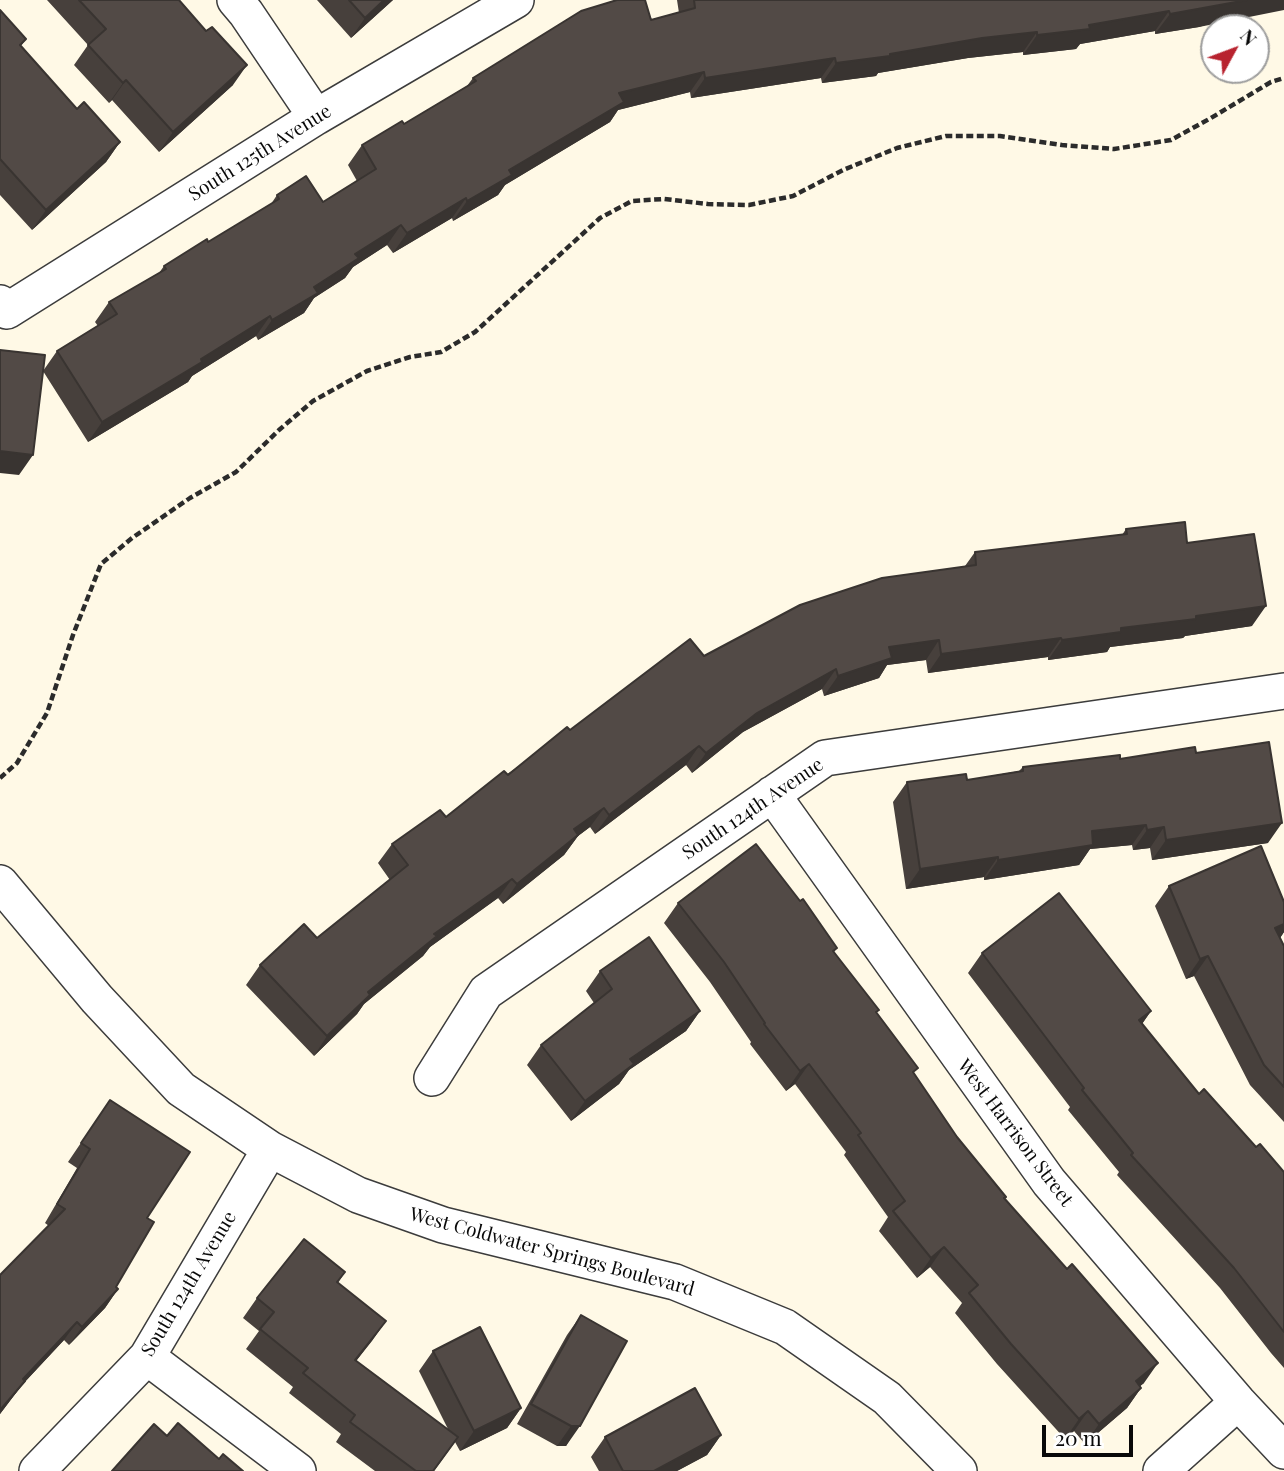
<!DOCTYPE html>
<style>
body{margin:0}
#map{position:relative;width:1284px;height:1471px;overflow:hidden;background:#fff9e6;font-family:"Playfair Display",serif}
canvas{display:block}
.north{position:absolute;left:1200px;top:14px;width:70px;height:70px;box-sizing:border-box;background:#fff;border:2px solid #9d9d9d;border-radius:50%;rotate:49deg;font-size:19px;font-weight:700;line-height:28px;text-align:center;color:#090909}
.north::after{content:'';display:block;margin:auto;width:24px;height:32px;background:#b8232f;clip-path:polygon(50% 0,100% 100%,50% 72%,0 100%)}
.scale{position:absolute;left:1042px;top:1425px;width:91px;height:32px;box-sizing:border-box;border:4px solid #090909;border-top:0;padding-left:9px;font-size:21px;line-height:24px;white-space:nowrap;color:#090909;-webkit-text-stroke:5px #fff;paint-order:stroke}
</style>
<div id="map">
<canvas width="1284" height="1471"></canvas>
<div class="north">N</div>
<div class="scale">20 m</div>
</div>
<script>
const ctx = document.querySelector('canvas').getContext('2d');
ctx.lineJoin = 'round';
function strokePath(path, color, width, dash) { ctx.strokeStyle = color; ctx.lineWidth = width; ctx.lineCap = dash ? 'butt' : 'round'; ctx.setLineDash(dash || []); ctx.stroke(path); }
function fillPath(path, color) { ctx.fillStyle = color; ctx.fill(path, 'evenodd'); }
function drawText(font, color, halo, rows, align = 'center') {
  ctx.font = font + ' "Playfair Display",serif'; ctx.lineWidth = 7; ctx.setLineDash([]); ctx.textBaseline = 'middle'; ctx.strokeStyle = halo; ctx.fillStyle = color; for (const [text, x, y, turn = 0] of rows) {
    ctx.save(); ctx.translate(x, y); ctx.rotate((+turn || 0) * Math.PI / 180); ctx.textAlign = isNaN(turn) ? turn : align; if (halo) ctx.strokeText(text, 0, 0); ctx.fillText(text, 0, 0); ctx.restore();
  }
}
const path = new Path2D(`
 M 0,778 L 17,763 L 47,713 L 73,635 L 101,564 L 132,538 L 190,498 L 236,472 L 279,430 L 313,401 L 367,371 L 410,357 L 441,352 L 475,332 L 600,218 L 632,201 L 664,199 L 708,204 L 749,205 L 793,196 L 843,170 L 897,148 L 946,136 L 1000,136 L 1062,145 L 1114,149 L 1171,140 L 1211,118 L 1271,82 L 1284,78`);
const street = new Path2D(`
 M 235,0 L 246,13 L 316,117
 M 0,303 L 7,311 L 316,117 L 516,0
 M 772,794 L 1049,1182 L 1238,1402 L 1284,1451
 M 0,883 L 97,999 L 181,1089 L 270,1149 L 358,1195 L 443,1225 L 675,1282 L 785,1327 L 887,1398 L 959,1471
 M 432,1078 L 486,992 L 825,758 L 1284,691
 M 147,1357 L 298,1471
 M 37,1471 L 147,1357 L 270,1149
 M 1161,1471 L 1238,1402`);
const wall = new Path2D(`
 M 47,0 L 179,0 L 233,85 L 159,152 L 112,100 L 109,103 L 74,65 L 88,45 Z
 M 317,0 L 393,0 L 351,38 Z
 M 677,0 L 1284,0 L 1199,27 L 1155,34 L 1155,31 L 1080,44 L 1076,49 L 1023,55 L 1023,52 L 968,58 L 878,73 L 876,76 L 822,83 L 821,78 L 691,98 L 690,92 L 618,110 L 610,122 L 505,185 L 498,195 L 453,221 L 452,218 L 393,253 L 387,245 L 353,267 L 345,278 L 314,298 L 304,313 L 258,340 L 256,336 L 192,376 L 188,382 L 88,442 L 43,371 L 57,351 L 98,326 L 95,322 L 109,302 L 159,273 L 164,266 L 208,242 L 271,204 L 277,195 L 323,202 L 357,181 L 348,165 L 362,145 L 404,124 L 467,86 L 473,78 L 651,20 L 679,13 Z
 M 0,10 L 26,39 L 21,46 L 77,109 L 120,142 L 106,162 L 32,230 L 0,195 Z
 M 1126,529 L 1187,543 L 1252,626 L 1185,636 L 1183,638 L 1110,647 L 1107,652 L 1048,660 L 1048,657 L 928,673 L 926,660 L 887,665 L 879,678 L 824,696 L 822,689 L 743,732 L 692,773 L 686,765 L 595,834 L 590,827 L 578,836 L 564,855 L 503,904 L 498,898 L 430,947 L 423,956 L 364,1004 L 357,1014 L 314,1056 L 246,985 L 260,965 L 317,938 L 390,880 L 378,863 L 392,844 L 446,817 L 570,730 L 704,656 L 965,566 L 975,552 L 1122,535 Z
 M 1196,753 L 1268,843 L 1152,860 L 1150,848 L 1133,850 L 1132,845 L 1090,849 L 1079,865 L 984,880 L 984,877 L 906,889 L 893,802 L 907,782 L 967,780 L 1019,771 L 1023,767 Z
 M 1169,886 L 1284,932 L 1280,938 L 1284,946 L 1284,1122 L 1250,1085 L 1194,976 L 1186,979 L 1155,906 Z
 M 678,903 L 837,948 L 834,952 L 877,1013 L 914,1074 L 957,1137 L 1006,1197 L 1004,1199 L 1144,1383 L 1140,1386 L 1141,1388 L 1127,1408 L 1085,1444 L 1074,1431 L 1065,1439 L 997,1364 L 955,1313 L 962,1303 L 930,1267 L 917,1278 L 879,1231 L 888,1217 L 844,1155 L 846,1152 L 795,1084 L 786,1091 L 750,1044 L 751,1042 L 710,982 L 664,923 Z
 M 982,953 L 1151,1011 L 1142,1024 L 1199,1094 L 1284,1172 L 1284,1368 L 1271,1353 L 1220,1288 L 1117,1175 L 1119,1172 L 1068,1110 L 1070,1107 L 968,973 Z
 M 600,971 L 700,1011 L 686,1031 L 629,1070 L 619,1084 L 571,1121 L 527,1065 L 541,1045 L 594,1003 L 586,991 Z
 M 110,1100 L 147,1218 L 116,1287 L 118,1289 L 105,1308 L 69,1345 L 64,1340 L 22,1385 L 0,1414 L 0,1275 L 49,1226 L 45,1223 L 77,1168 L 68,1162 Z
 M 345,1272 L 338,1283 L 386,1321 L 356,1361 L 449,1431 L 419,1371 L 433,1351 L 521,1408 L 507,1428 L 460,1451 L 455,1442 L 434,1471 L 375,1471 L 336,1442 L 341,1434 L 289,1393 L 293,1387 L 246,1349 L 259,1331 L 243,1318 L 257,1298 Z
 M 581,1315 L 627,1341 L 566,1446 L 557,1446 L 517,1424 L 567,1335 Z
 M 721,1435 L 707,1455 L 677,1471 L 599,1471 L 591,1457 L 605,1437 Z`);
const shadedWall = new Path2D(`
 M 384,0 L 393,0 L 351,38 L 365,18 Z
 M 1247,0 L 1284,0 L 1284,10 L 1199,27 L 1155,34 L 1170,14 Z
 M 1169,11 L 1155,31 L 1080,44 L 1076,49 L 1023,55 L 1037,35 L 1089,25 Z
 M 1037,32 L 1023,52 L 968,58 L 878,73 L 876,76 L 822,83 L 836,63 L 982,38 Z
 M 835,58 L 821,78 L 691,98 L 705,78 Z
 M 247,65 L 233,85 L 159,152 L 173,132 Z
 M 704,72 L 690,92 L 618,110 L 610,122 L 505,185 L 498,195 L 453,221 L 467,201 L 619,93 Z
 M 126,80 L 112,100 L 109,103 L 123,83 Z
 M 120,142 L 106,162 L 32,230 L 46,210 Z
 M 466,198 L 452,218 L 393,253 L 407,233 Z
 M 401,225 L 387,245 L 353,267 L 345,278 L 314,298 L 304,313 L 258,340 L 272,320 L 355,254 Z
 M 270,316 L 256,336 L 192,376 L 188,382 L 88,442 L 102,422 Z
 M 0,451 L 33,455 L 19,475 L 0,473 Z
 M 1266,606 L 1252,626 L 1185,636 L 1183,638 L 1110,647 L 1107,652 L 1048,660 L 1062,640 L 1121,628 Z
 M 1061,638 L 1048,657 L 928,673 L 941,654 Z
 M 939,640 L 926,660 L 887,665 L 879,678 L 824,696 L 838,676 L 889,647 Z
 M 836,669 L 822,689 L 743,732 L 692,773 L 706,753 L 757,713 Z
 M 699,746 L 686,765 L 595,834 L 609,815 Z
 M 604,808 L 590,827 L 578,836 L 564,855 L 503,904 L 517,884 L 574,829 Z
 M 1282,823 L 1268,843 L 1152,860 L 1166,840 Z
 M 1146,825 L 1132,845 L 1090,849 L 1079,865 L 984,880 L 998,860 L 1092,831 Z
 M 1164,827 L 1150,848 L 1133,850 L 1147,830 Z
 M 998,857 L 984,877 L 906,889 L 920,869 Z
 M 512,879 L 498,898 L 430,947 L 423,956 L 364,1004 L 357,1014 L 314,1056 L 327,1036 L 368,992 L 434,934 Z
 M 1284,924 L 1284,932 L 1278,941 L 1275,928 Z
 M 1208,956 L 1194,976 L 1186,979 L 1200,959 Z
 M 700,1011 L 686,1031 L 629,1070 L 619,1084 L 571,1121 L 585,1101 L 630,1059 Z
 M 1151,1011 L 1137,1031 L 1139,1020 Z
 M 809,1064 L 795,1084 L 786,1091 L 800,1071 Z
 M 944,1247 L 930,1267 L 917,1278 L 931,1258 Z
 M 118,1289 L 105,1308 L 69,1345 L 82,1327 Z
 M 386,1321 L 372,1341 L 341,1380 L 355,1360 Z
 M 77,1322 L 64,1340 L 22,1385 L 0,1414 L 0,1410 L 23,1379 Z
 M 1158,1363 L 1144,1383 L 1122,1401 L 1136,1381 Z
 M 1141,1388 L 1127,1408 L 1085,1444 L 1099,1424 Z
 M 521,1408 L 507,1428 L 460,1451 L 474,1431 Z
 M 1088,1411 L 1074,1431 L 1065,1439 L 1079,1419 Z
 M 571,1426 L 580,1426 L 566,1446 L 557,1446 Z
 M 721,1435 L 707,1455 L 677,1471 L 654,1471 Z`);
const building = new Path2D(`
 M 79,0 L 179,0 L 206,31 L 212,27 L 247,65 L 173,132 L 126,80 L 123,83 L 88,45 L 106,29 Z
 M 349,0 L 384,0 L 365,18 Z
 M 617,0 L 645,0 L 651,20 L 695,8 L 694,0 L 1247,0 L 1170,14 L 1169,11 L 1089,25 L 1090,29 L 1037,35 L 1037,32 L 982,38 L 890,54 L 890,56 L 836,63 L 835,58 L 705,78 L 704,72 L 619,93 L 624,102 L 509,170 L 512,175 L 467,201 L 466,198 L 407,233 L 401,225 L 355,254 L 359,258 L 314,287 L 318,293 L 272,320 L 270,316 L 201,359 L 202,362 L 102,422 L 57,351 L 117,314 L 109,302 L 166,269 L 164,266 L 207,239 L 208,242 L 279,199 L 277,195 L 306,176 L 323,202 L 376,169 L 362,145 L 402,121 L 404,124 L 476,81 L 473,78 L 581,11 Z
 M 0,10 L 26,39 L 20,45 L 77,109 L 84,102 L 120,142 L 46,210 L 0,159 Z
 M 0,350 L 45,355 L 33,455 L 0,451 Z
 M 1185,522 L 1187,543 L 1254,534 L 1266,606 L 1196,616 L 1196,619 L 1121,628 L 1121,632 L 1062,640 L 1061,638 L 941,654 L 939,640 L 889,647 L 892,658 L 838,676 L 836,669 L 757,713 L 706,753 L 699,746 L 609,815 L 604,808 L 574,829 L 578,835 L 517,884 L 512,879 L 434,934 L 437,936 L 368,992 L 370,995 L 327,1036 L 260,965 L 304,924 L 317,938 L 408,865 L 392,844 L 440,810 L 446,817 L 504,771 L 508,775 L 567,727 L 570,730 L 690,639 L 704,656 L 800,605 L 882,578 L 976,565 L 975,552 L 1127,534 L 1126,529 Z
 M 1269,742 L 1282,823 L 1166,840 L 1164,827 L 1147,830 L 1146,825 L 1092,831 L 1093,845 L 998,860 L 998,857 L 920,869 L 907,782 L 966,774 L 967,780 L 1023,771 L 1023,767 L 1120,755 L 1120,759 L 1195,747 L 1196,753 Z
 M 756,844 L 800,901 L 803,899 L 837,948 L 833,951 L 879,1010 L 876,1012 L 918,1068 L 913,1072 L 957,1137 L 1006,1197 L 1004,1198 L 1067,1269 L 1072,1264 L 1158,1363 L 1136,1381 L 1141,1388 L 1099,1424 L 1088,1411 L 1079,1419 L 1011,1344 L 969,1293 L 978,1285 L 944,1247 L 931,1258 L 893,1211 L 905,1201 L 858,1135 L 861,1133 L 809,1064 L 800,1071 L 764,1024 L 765,1023 L 724,962 L 678,903 Z
 M 1261,846 L 1284,902 L 1284,924 L 1275,928 L 1284,946 L 1284,1087 L 1264,1065 L 1208,956 L 1200,959 L 1169,886 Z
 M 1059,893 L 1151,1011 L 1139,1020 L 1199,1094 L 1204,1089 L 1256,1147 L 1260,1144 L 1284,1172 L 1284,1332 L 1234,1268 L 1131,1155 L 1133,1153 L 1082,1090 L 1084,1088 L 982,953 Z
 M 649,937 L 700,1011 L 630,1059 L 634,1064 L 585,1101 L 541,1045 L 612,989 L 600,971 Z
 M 110,1100 L 190,1152 L 147,1218 L 154,1222 L 116,1287 L 118,1289 L 82,1327 L 77,1322 L 23,1379 L 25,1381 L 0,1410 L 0,1275 L 65,1209 L 57,1204 L 90,1149 L 81,1143 Z
 M 304,1239 L 345,1272 L 337,1282 L 386,1321 L 355,1360 L 458,1437 L 433,1471 L 416,1471 L 350,1422 L 355,1415 L 303,1373 L 308,1368 L 260,1329 L 274,1312 L 257,1298 Z
 M 581,1315 L 627,1341 L 580,1426 L 571,1426 L 531,1404 Z
 M 480,1327 L 521,1408 L 474,1431 L 433,1351 Z
 M 695,1388 L 721,1435 L 654,1471 L 623,1471 L 605,1437 Z
 M 178,1423 L 219,1459 L 223,1454 L 243,1471 L 112,1471 L 154,1424 L 167,1436 Z`);
const streetNames = [
 ["South 125th Avenue",260,153,-32],
 ["South 124th Avenue",753,809,-34],
 ["West Harrison Street",1015,1133,53],
 ["West Coldwater Springs Boulevard",552,1252,15],
 ["South 124th Avenue",189,1284,-59]
];
strokePath(street, '#3c3c3c', 38);
strokePath(path, '#2b2b2b', 4.5, [7, 3.5]);
strokePath(street, '#fff', 35);
fillPath(wall, '#47403c');
fillPath(shadedWall, '#393431');
fillPath(building, '#524a46');
strokePath(building, '#393431', 2);
drawText('19px', '#090909', '#fff', streetNames);
</script>
